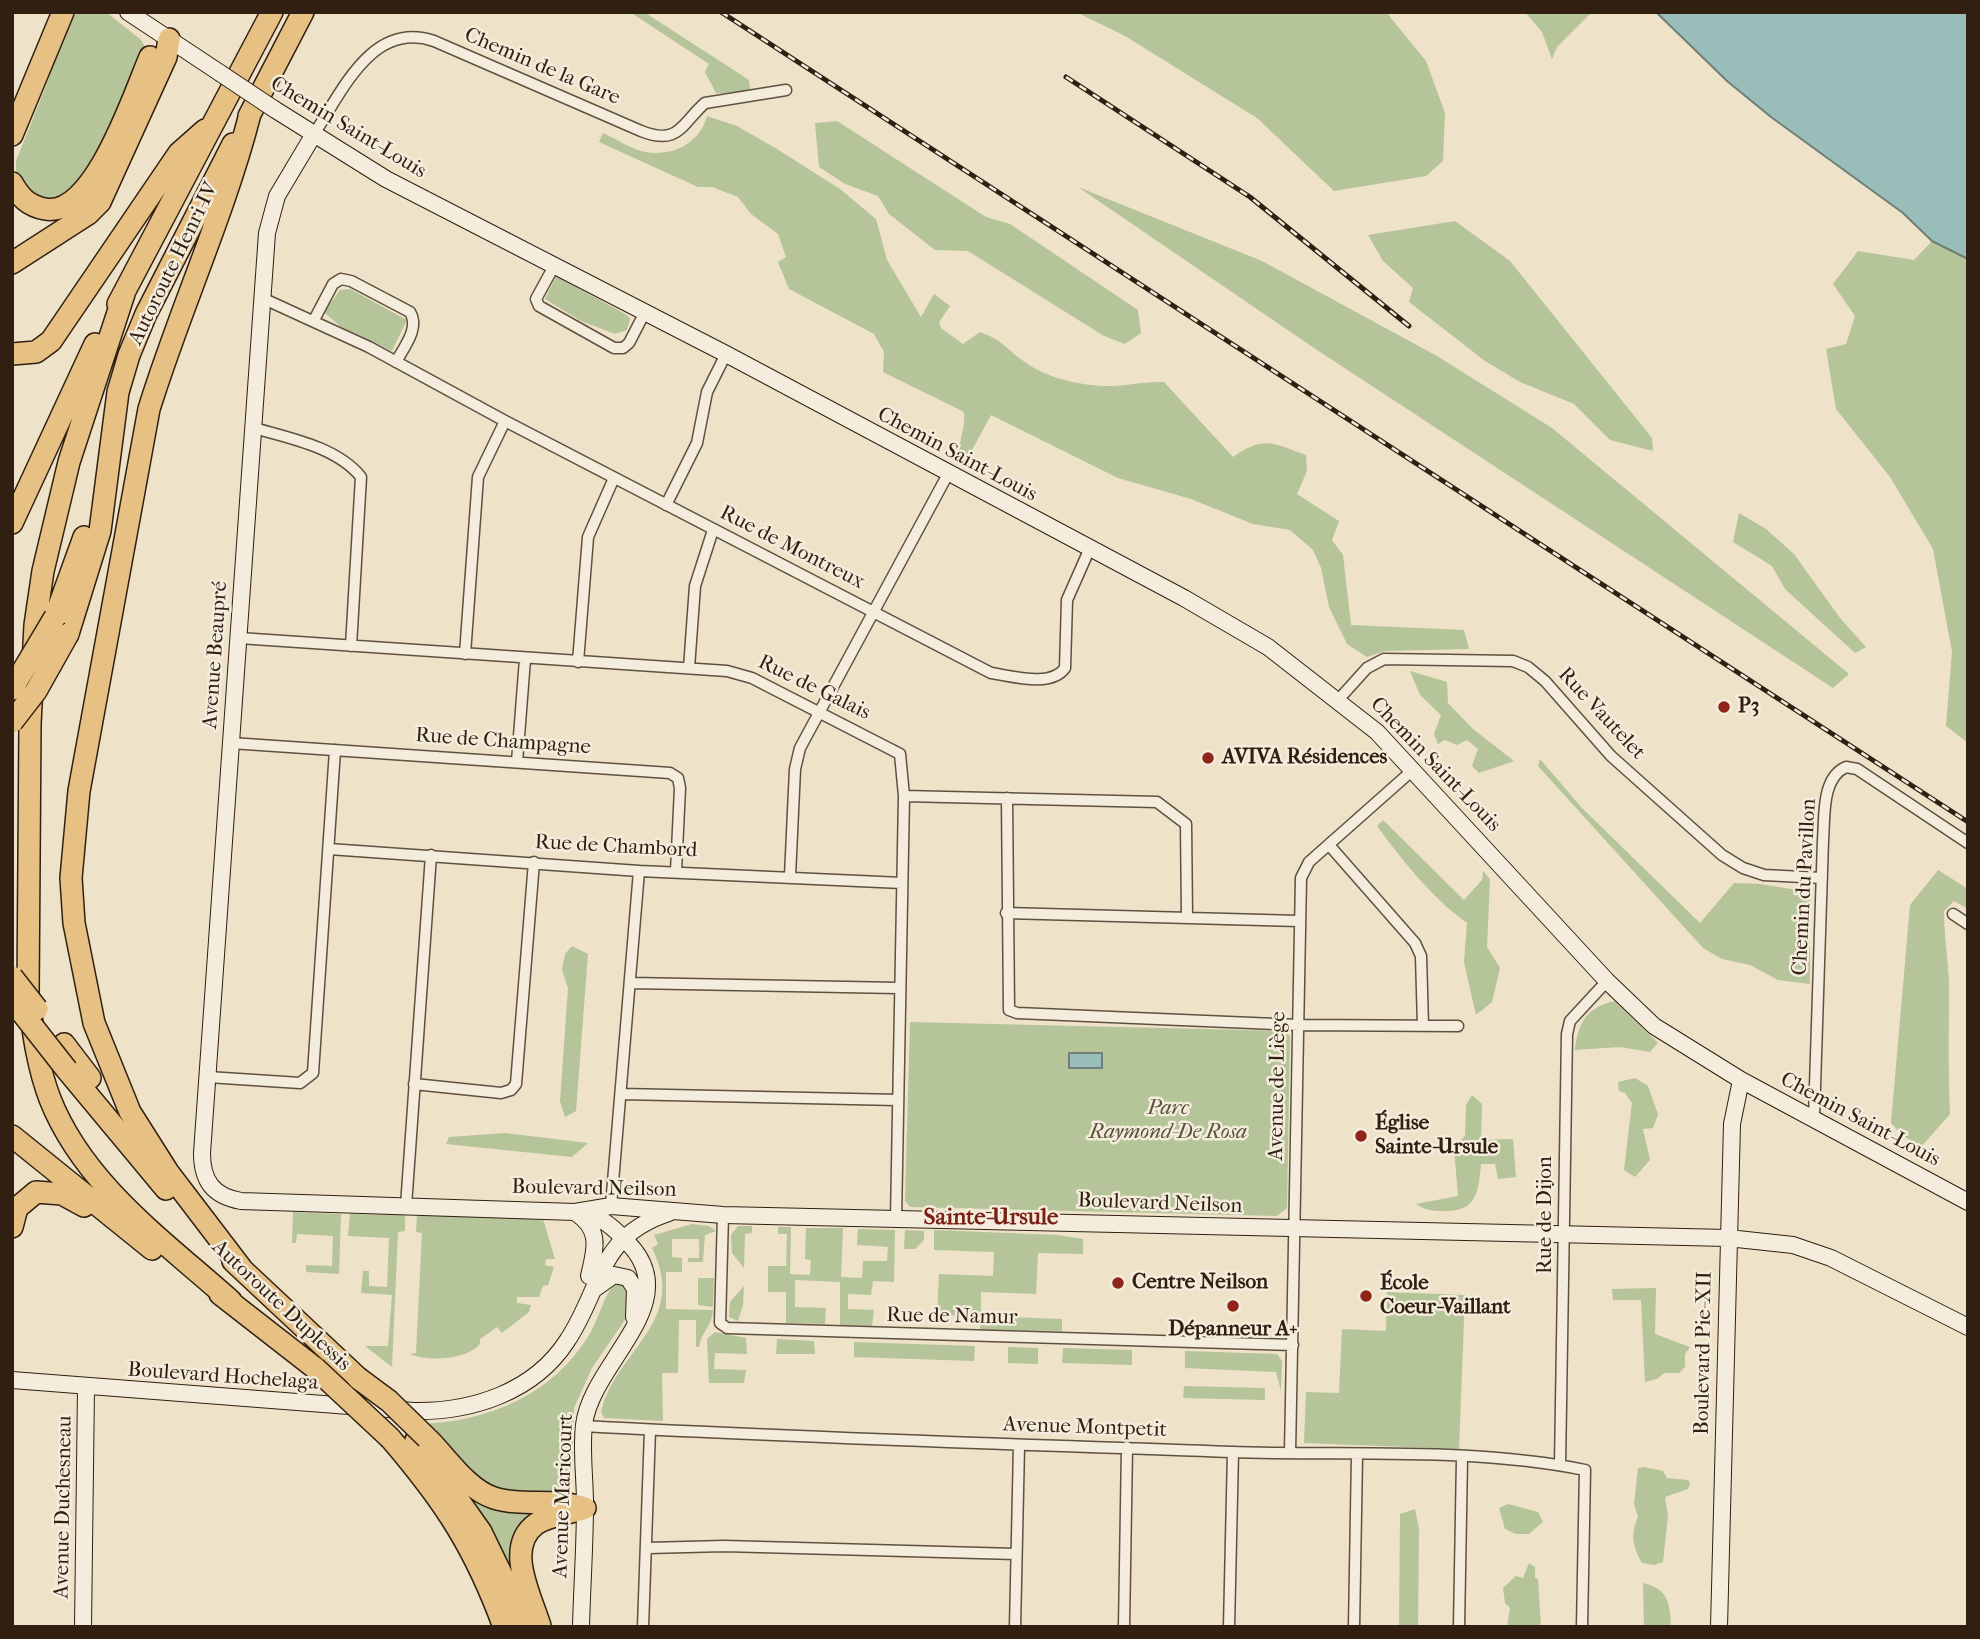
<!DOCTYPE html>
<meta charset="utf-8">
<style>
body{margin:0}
#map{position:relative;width:1980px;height:1639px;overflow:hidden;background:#eee2c9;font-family:"IM FELL French Canon",serif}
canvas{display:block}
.frame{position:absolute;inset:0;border:14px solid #312012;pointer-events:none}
</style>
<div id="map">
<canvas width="1980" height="1639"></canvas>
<div class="frame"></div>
</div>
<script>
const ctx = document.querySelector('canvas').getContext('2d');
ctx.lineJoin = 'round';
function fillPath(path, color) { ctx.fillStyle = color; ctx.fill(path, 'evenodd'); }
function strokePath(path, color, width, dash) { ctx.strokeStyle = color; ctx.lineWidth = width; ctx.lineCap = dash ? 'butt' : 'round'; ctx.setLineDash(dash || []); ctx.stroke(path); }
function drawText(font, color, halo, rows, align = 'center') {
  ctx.font = font + ' "IM FELL French Canon",serif'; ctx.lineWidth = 5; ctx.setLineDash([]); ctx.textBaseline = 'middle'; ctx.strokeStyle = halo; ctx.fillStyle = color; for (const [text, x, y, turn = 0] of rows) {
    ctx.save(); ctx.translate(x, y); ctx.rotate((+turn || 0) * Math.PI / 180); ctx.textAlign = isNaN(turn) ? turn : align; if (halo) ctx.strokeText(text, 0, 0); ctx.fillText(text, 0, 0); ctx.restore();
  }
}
const green = new Path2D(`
 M 70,12 L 106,12 L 140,39 L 146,48 L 92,175 L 71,196 L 41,203 L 16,180 L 16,161 L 46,86 Z
 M 630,12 L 644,12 L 749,80 L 750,89 L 732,94 L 716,93 L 705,72 L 709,64 Z
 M 1076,12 L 1386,12 L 1426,61 L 1445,113 L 1443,161 L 1426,176 L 1334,191 L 1257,118 L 1125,36 Z
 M 1505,12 L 1592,12 L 1557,47 L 1552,59 L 1542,32 L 1525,12 Z
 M 707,116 L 737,126 L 777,149 L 840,189 L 876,219 L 887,260 L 921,317 L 934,294 L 950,306 L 939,322 L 941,328 L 963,344 L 980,332 C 1005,341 1005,349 1025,362 C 1044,377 1079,385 1103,386 C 1123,387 1143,381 1164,382 L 1233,457 C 1264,435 1273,443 1306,455 L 1307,471 L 1297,494 L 1339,521 L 1332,540 L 1343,555 L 1351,625 L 1464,630 L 1469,649 L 1385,651 L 1367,657 L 1347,644 L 1329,607 L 1321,568 L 1313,550 L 1290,530 L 1253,524 L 1191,499 L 1118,478 L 991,415 L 971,452 L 960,459 C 956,445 966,431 964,412 L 883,372 L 884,352 L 874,334 L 789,289 L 778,262 L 786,257 L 778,234 L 751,214 L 738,197 L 712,187 L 698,187 L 599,142 L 603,133 C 616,139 631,149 645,152 C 673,157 700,143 707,116 Z
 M 837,121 L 986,217 L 1010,224 L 1138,310 L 1141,333 L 1125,344 L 1104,336 L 968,251 L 935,250 L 889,214 L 878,196 L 845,184 L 819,167 L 815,123 Z
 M 1078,187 L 1262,261 L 1437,356 L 1552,428 L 1849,674 L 1833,688 L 1314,348 Z
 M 1455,221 L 1510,261 L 1652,438 L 1653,451 L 1610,440 L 1574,404 L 1520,382 L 1485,361 L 1409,302 L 1413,288 L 1383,261 L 1368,235 Z
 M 1932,241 L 1968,259 L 1968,743 L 1946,726 L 1952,652 L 1933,549 L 1890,477 L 1836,409 L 1826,349 L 1846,344 L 1855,316 L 1833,284 L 1858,251 L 1914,260 Z
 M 556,276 L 627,315 L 630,319 L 627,330 L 615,334 L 581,321 L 545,299 Z
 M 350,289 L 407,320 L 392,351 L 341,327 L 324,312 L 340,290 Z
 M 1739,513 L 1766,529 L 1794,554 L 1840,618 L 1866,647 L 1855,653 L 1785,589 L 1772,566 L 1733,542 Z
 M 1410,671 L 1447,682 L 1448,703 L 1473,729 L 1514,761 L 1479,773 L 1472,766 L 1478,749 L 1467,740 L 1457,745 L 1445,740 L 1438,744 L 1434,734 L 1441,715 L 1420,695 Z
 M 1540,759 L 1581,807 L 1700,923 L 1734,883 L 1760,884 L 1810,892 L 1810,984 L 1778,980 L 1750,965 L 1722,959 L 1703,948 L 1538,766 Z
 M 1383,820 L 1464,900 L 1482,880 L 1483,871 L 1490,879 L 1487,947 L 1500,968 L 1492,1002 L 1476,1015 L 1464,962 L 1467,923 C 1431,897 1403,861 1377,826 Z
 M 1938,870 L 1968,889 L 1968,909 L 1954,901 L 1944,911 C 1944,935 1948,959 1949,983 C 1949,1027 1948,1070 1950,1114 L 1921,1147 L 1902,1135 L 1891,1123 L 1910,905 Z
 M 572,946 L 588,954 L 576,1111 L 565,1117 L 560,1101 L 568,988 L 562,970 L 565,954 Z
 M 1615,1001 L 1658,1043 L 1650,1052 L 1620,1047 L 1575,1050 C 1578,1022 1587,1007 1615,1001 Z
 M 910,1022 L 1286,1031 L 1290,1037 L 1287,1208 L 1277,1216 L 910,1207 L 905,1201 Z
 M 1635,1078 L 1648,1086 L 1658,1114 L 1653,1128 L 1643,1129 L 1650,1160 L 1635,1177 L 1624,1170 L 1632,1103 L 1625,1093 L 1619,1091 L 1618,1082 Z
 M 1472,1095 L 1482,1104 L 1481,1140 L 1513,1139 L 1516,1177 L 1498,1179 L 1495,1164 L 1481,1164 C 1478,1194 1477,1212 1442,1211 C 1431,1211 1425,1210 1416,1204 L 1458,1196 L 1454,1147 L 1465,1136 L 1466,1105 Z
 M 505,1133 L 588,1143 L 572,1157 L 446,1144 L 449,1137 Z
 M 293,1212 L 341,1214 L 339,1274 L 306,1272 L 306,1265 L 332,1266 L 333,1236 L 297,1234 L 296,1243 L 292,1243 Z
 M 350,1214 L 405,1215 L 405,1231 L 398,1232 L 392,1367 L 365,1346 L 388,1346 L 392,1295 L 361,1293 L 363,1271 L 369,1271 L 369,1286 L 387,1287 L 389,1238 L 348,1236 Z
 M 417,1215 L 543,1219 L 555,1259 L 546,1259 L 545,1265 L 554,1267 L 548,1285 L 543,1286 L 539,1297 L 517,1297 L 517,1303 L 531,1305 L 529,1312 L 502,1333 L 497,1327 L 480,1339 L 480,1344 C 466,1360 429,1362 410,1354 L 416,1353 L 422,1233 L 416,1232 Z
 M 692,1224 L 709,1226 L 716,1231 L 705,1235 L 703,1262 L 688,1262 L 688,1258 L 699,1258 L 699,1239 L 672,1239 L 672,1257 L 682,1258 L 682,1272 L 666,1272 L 666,1309 L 713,1310 C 713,1324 701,1333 699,1347 L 696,1347 L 696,1320 L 679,1320 L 678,1373 L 662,1373 L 663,1421 L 604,1418 L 601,1412 C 616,1349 689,1323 652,1248 L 658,1244 L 654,1235 Z
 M 738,1226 L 752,1226 L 752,1233 L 745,1234 L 744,1268 L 732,1253 L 731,1235 Z
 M 778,1227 L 791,1227 L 790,1274 L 810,1275 L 811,1260 L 805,1259 L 806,1228 L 843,1228 L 841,1277 L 862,1278 L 863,1261 L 887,1261 L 888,1247 L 857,1245 L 858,1229 L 895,1230 L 894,1282 L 873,1281 L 871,1295 L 848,1294 L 848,1309 L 874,1310 L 872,1326 L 840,1325 L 840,1282 L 795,1280 L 795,1307 L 826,1308 L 825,1324 L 786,1323 L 786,1292 L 768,1292 L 768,1266 L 786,1266 L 787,1234 L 778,1234 Z
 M 905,1230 L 924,1231 L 924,1240 L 915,1249 L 904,1249 Z
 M 934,1230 L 1058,1235 L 1083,1239 L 1083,1254 L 1038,1253 L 1036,1294 L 981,1292 L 981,1316 L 1062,1319 L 1062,1331 L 980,1330 L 980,1316 L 937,1315 L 939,1274 L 993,1276 L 994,1252 L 934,1250 Z
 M 698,1278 L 714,1278 L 713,1307 L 698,1305 Z
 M 616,1282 L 630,1286 L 629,1314 L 592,1368 L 574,1408 L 572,1484 L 564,1495 L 497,1495 L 420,1424 C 487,1422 553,1395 589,1335 C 599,1319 603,1296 616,1282 Z
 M 744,1286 L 743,1305 L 738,1321 L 729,1317 L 730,1302 Z
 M 1656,1288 L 1655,1334 L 1690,1347 L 1685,1354 L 1685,1367 L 1679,1373 L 1664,1373 L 1657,1379 L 1645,1382 L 1641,1300 L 1613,1300 L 1612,1289 Z
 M 1387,1292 L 1465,1295 L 1459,1449 L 1304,1443 L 1306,1392 L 1339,1393 L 1342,1329 L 1386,1331 Z
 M 715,1332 L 746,1338 L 747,1354 L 715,1353 L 714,1369 L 746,1370 L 744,1383 L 709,1383 L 707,1339 Z
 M 777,1339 L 814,1341 L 815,1354 L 776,1354 Z
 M 854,1342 L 975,1346 L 974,1361 L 854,1357 Z
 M 1008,1347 L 1038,1348 L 1038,1364 L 1008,1363 Z
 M 1063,1348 L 1132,1350 L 1132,1365 L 1062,1363 Z
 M 1185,1351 L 1277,1354 L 1282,1361 L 1281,1391 L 1276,1372 L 1185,1368 Z
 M 1184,1386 L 1265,1388 L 1265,1400 L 1183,1398 Z
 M 441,1458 L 468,1487 L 564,1507 L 524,1525 L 534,1621 Z
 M 1644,1467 L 1663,1471 L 1667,1478 L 1688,1480 L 1690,1484 L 1688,1489 L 1665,1497 L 1668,1516 L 1663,1562 L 1654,1565 L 1642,1563 C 1633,1547 1630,1535 1638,1517 L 1634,1504 L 1638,1468 Z
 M 1508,1504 L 1538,1512 L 1543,1522 L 1529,1534 L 1516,1534 L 1505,1529 L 1499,1508 Z
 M 1415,1509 L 1419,1529 L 1418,1627 L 1399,1627 L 1400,1514 Z
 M 1529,1563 L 1535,1567 L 1535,1578 L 1538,1579 L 1541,1627 L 1507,1627 L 1510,1608 L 1505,1603 L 1503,1588 L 1516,1576 L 1523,1578 Z
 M 1643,1583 C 1668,1589 1670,1602 1671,1627 L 1644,1627 Z`);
const water = new Path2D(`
 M 1656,12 L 1968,12 L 1968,259 L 1932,241 L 1903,213 L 1771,117 L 1727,81 Z
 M 1069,1053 L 1102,1053 L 1102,1068 L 1069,1068 Z`);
const street = new Path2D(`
 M 314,134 C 342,92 372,20 434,41 L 641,131 C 679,146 681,124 705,103 L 786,90
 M 554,266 L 536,299 L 539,306 L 614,348 L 623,348 L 629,343 L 645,312
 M 262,298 L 369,347 L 505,421 L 991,673 C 1012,676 1051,688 1065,668 L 1067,600 L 1090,548
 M 314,320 L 333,284 L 341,279 L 351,281 L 410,312 C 420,328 404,347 396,362
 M 254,428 C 289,438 337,447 361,477 L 351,646
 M 666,505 L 697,443 L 707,392 L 726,354
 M 239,638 L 727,671 L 752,678 L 900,754 L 904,796 L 896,1219
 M 465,654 L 478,477 L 505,421
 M 578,662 L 588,537 L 614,478
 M 689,668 L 695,586 L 713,530
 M 1339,699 L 1367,668 L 1384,659 L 1513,661 L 1528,667 L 1545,681 L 1611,756 L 1722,855 L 1743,868 L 1764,875 L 1822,878
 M 231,743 L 670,773 L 678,778 L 680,788 L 676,871
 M 517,762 L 525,659
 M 904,796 L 1157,802 L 1186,824 L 1187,918
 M 1007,798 L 1009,1010 L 1017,1013 L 1299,1025 L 1458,1026
 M 1329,845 L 1415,943 L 1421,956 L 1423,1026
 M 329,849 L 639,871 L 902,883
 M 790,876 L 795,769 L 800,748 L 948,474
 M 1006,913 L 1299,921
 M 1953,914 L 1968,924
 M 631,983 L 898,988
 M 208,1077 L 300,1083 L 313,1073 L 335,750
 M 414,1084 L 501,1093 L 511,1090 L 516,1084 L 534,862
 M 622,1094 L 898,1100
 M 1814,1117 L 1823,840 C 1825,817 1821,778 1846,767 L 1857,769 L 1968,843
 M 406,1206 L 431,855
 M 611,1206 L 639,871
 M 723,1215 L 720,1323 L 727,1328 L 1293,1345
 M 584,1426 C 800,1438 1015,1444 1231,1452 C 1348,1456 1470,1447 1585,1470 L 1582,1627
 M 1290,1453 L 1301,878 L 1309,862 L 1414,769
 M 1560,1465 L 1567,1034 L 1570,1021 L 1607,981
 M 648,1548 L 724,1546 L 1016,1554
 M 643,1627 L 650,1430
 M 1015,1627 L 1019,1446
 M 1124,1627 L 1127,1447
 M 1229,1627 L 1233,1452
 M 1354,1627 L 1357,1455
 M 1459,1627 L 1462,1458`);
const secondary = new Path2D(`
 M 128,12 L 220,73
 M 274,109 L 386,179 L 726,354 L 1184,598 L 1268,647 L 1377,732 L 1607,981 L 1654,1026 L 1741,1080 L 1968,1202
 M 314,134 L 277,196 L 267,233 L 202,1153 C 202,1181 213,1196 241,1201 L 575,1212 L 611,1206 L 723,1215 L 1728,1238 L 1793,1245 L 1831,1258 L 1968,1327
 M 576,1213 C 602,1230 595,1250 589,1276
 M 593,1290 L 614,1275 L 628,1278 L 635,1289 L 634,1317
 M 12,1380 L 414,1411 C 472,1412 534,1392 567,1341 C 603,1287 597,1236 669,1213
 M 83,1627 L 86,1388
 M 581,1627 C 582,1586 585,1545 585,1504 C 585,1478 581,1450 584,1425 C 591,1363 686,1304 629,1244 C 615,1229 602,1216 581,1213
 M 1719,1627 L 1732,1124 L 1741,1080`);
const highway = new Path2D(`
 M 249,116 L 303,12
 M 12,135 L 63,12
 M 12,183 C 20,197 28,206 45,209 C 94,218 134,94 150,57
 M 12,263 L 88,214 L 100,202 L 166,57 L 169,39
 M 124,294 L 69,462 L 43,571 L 35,625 L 30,724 L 28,994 C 33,1030 37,1065 50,1099 C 84,1185 164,1241 231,1301
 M 118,304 L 272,12
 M 12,354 L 36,352 L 51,341 L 179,153 L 205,130
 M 12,523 L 95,344
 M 55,617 L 84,537
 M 68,634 L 100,531 L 118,392 L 129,355 L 146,314 L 233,144
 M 64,1044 L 90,1078
 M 67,1070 L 166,1189
 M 12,1136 L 152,1249
 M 12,1227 L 17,1208 L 36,1192 L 62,1194 L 84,1206
 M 233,1261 L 358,1378
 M 242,1269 L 168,1172 L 130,1112 L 94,1023 L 74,923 L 71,878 L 79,791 L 149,409 C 180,309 224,215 250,114
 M 220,1294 L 315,1368
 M 390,1438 C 445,1502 475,1548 504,1627
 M 416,1440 L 481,1532 L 527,1627
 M 429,1440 C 447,1458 468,1490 494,1498 C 523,1507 555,1498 585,1508
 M 540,1626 C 531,1596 504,1547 536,1524 C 547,1516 569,1513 583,1509`);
const rail = new Path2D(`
 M 721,12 L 1968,822
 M 1066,77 L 1250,197 L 1409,326`);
const secondaryBridge = new Path2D(`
 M 220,73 L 274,109`);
const highwayBridge = new Path2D(`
 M 12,689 L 55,617
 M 12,722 L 36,691 L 68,634
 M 12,977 L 37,1009
 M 12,1000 L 67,1070
 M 315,1368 L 390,1438
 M 358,1378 L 389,1401 L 427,1438`);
const markers = [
 [1724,707,7,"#8f2418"],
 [1208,758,7,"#8f2418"],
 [1361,1136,7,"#8f2418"],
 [1118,1283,7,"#8f2418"],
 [1366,1296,7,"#8f2418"],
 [1233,1306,7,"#8f2418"]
];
const streetNames = [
 ["Chemin de la Gare",542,67,23],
 ["Chemin Saint-Louis",348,128,31],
 ["Autoroute Henri-IV",174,264,-64],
 ["Chemin Saint-Louis",957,455,28],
 ["Rue de Montreux",792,548,27],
 ["Avenue Beaupré",216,655,-86],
 ["Rue de Galais",814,688,26],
 ["Rue Vautelet",1601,714,47],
 ["Rue de Champagne",503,742,4],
 ["Chemin Saint-Louis",1435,765,46],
 ["Rue de Chambord",616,847,3],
 ["Chemin du Pavillon",1805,887,-87],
 ["Avenue de Liège",1278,1086,-89],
 ["Chemin Saint-Louis",1860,1120,28],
 ["Boulevard Neilson",594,1189,1],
 ["Boulevard Neilson",1160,1204,2],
 ["Rue de Dijon",1546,1215,-90],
 ["Autoroute Duplessis",281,1306,43],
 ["Rue de Namur",952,1317,1],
 ["Boulevard Pie-XII",1704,1353,-89],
 ["Boulevard Hochelaga",223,1377,4],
 ["Avenue Montpetit",1085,1428,2],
 ["Avenue Maricourt",564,1496,-88],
 ["Avenue Duchesneau",64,1507,-89]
];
const poiNames = [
 ["P3",1738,707],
 ["AVIVA Résidences",1222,758],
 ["Église",1375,1124],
 ["Sainte-Ursule",1375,1148],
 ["Centre Neilson",1132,1283],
 ["École",1380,1284],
 ["Coeur-Vaillant",1380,1308],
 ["Dépanneur A+",1233,1330,"center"]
];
const parkNames = [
 ["Parc",1168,1109],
 ["Raymond-De Rosa",1168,1133]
];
const neighbourhoodNames = [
 ["Sainte-Ursule",991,1218]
];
fillPath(green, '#b5c499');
fillPath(water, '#99bdb9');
strokePath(water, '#6f7e76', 2);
strokePath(street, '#605040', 13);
strokePath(secondary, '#312012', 18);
strokePath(highway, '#312012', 24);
strokePath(street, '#f4ecdc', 10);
strokePath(secondary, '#f4ecdc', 16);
strokePath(highway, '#e7c184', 21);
strokePath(rail, '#312012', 5);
strokePath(rail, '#f4ecdc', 2.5, [8]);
strokePath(secondaryBridge, '#312012', 18, []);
strokePath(highwayBridge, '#312012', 24, []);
strokePath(secondaryBridge, '#f4ecdc', 16);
strokePath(highwayBridge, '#e7c184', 21);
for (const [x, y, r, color] of markers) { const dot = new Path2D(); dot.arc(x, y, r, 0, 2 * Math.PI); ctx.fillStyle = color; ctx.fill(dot); strokePath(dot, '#f4ecdc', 2.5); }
drawText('21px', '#312012', '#f4ecdc', streetNames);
drawText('bold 21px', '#312012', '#f4ecdc', poiNames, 'left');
drawText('italic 21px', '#59513a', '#f4ecdc', parkNames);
drawText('bold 23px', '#7a1f14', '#f4ecdc', neighbourhoodNames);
</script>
